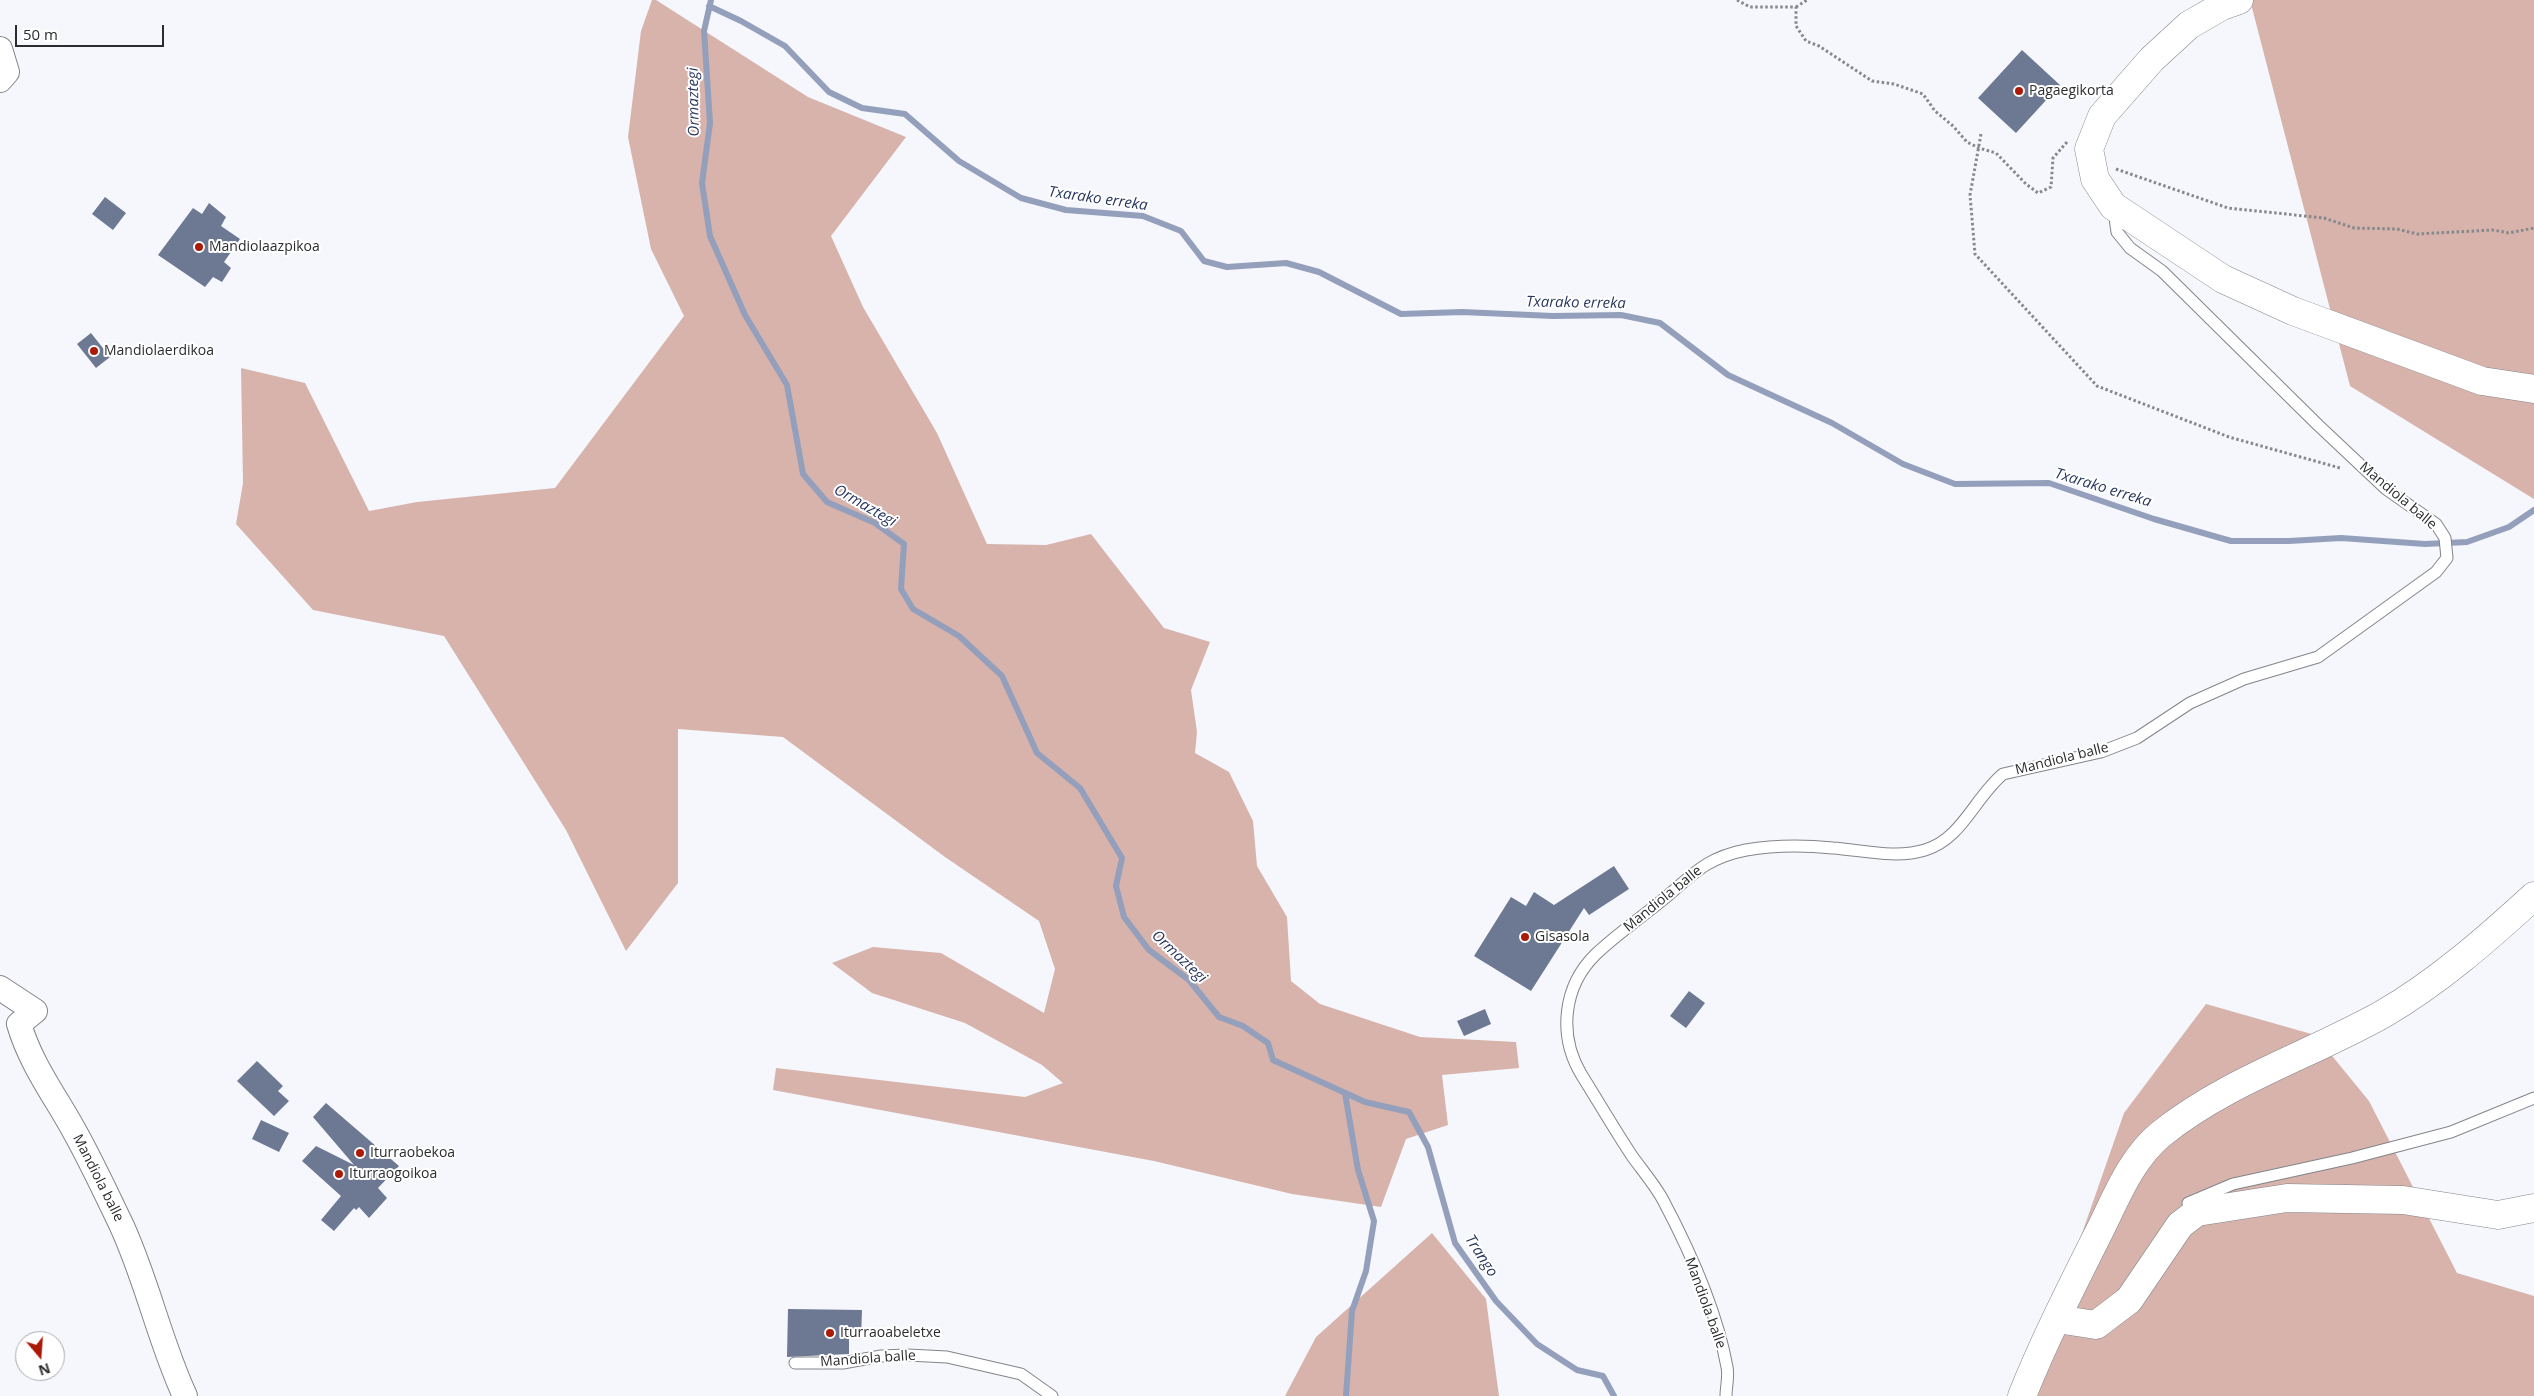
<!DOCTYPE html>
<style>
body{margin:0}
#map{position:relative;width:2534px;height:1396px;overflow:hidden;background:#f5f7fd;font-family:"Open Sans",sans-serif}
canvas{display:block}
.north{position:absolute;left:15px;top:1331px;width:50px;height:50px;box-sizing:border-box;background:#fff;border:1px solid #aaabab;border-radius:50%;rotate:162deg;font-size:14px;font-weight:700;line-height:20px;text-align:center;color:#2b2c2e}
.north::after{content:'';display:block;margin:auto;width:18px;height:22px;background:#aa1a06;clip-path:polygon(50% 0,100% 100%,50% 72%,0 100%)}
.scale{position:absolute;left:15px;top:25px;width:149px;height:22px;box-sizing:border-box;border:2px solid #2b2c2e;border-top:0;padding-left:6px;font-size:15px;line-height:18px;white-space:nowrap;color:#2b2c2e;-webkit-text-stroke:4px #fff;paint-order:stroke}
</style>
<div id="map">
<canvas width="2534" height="1396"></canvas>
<div class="north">N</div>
<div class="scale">50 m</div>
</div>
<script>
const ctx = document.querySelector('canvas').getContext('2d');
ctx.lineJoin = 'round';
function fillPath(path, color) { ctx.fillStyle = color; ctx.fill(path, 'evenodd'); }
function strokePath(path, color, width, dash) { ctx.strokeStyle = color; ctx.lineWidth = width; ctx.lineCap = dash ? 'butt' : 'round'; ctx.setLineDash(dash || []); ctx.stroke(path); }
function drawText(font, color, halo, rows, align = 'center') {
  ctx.font = font + ' "Open Sans",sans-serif'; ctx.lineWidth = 4; ctx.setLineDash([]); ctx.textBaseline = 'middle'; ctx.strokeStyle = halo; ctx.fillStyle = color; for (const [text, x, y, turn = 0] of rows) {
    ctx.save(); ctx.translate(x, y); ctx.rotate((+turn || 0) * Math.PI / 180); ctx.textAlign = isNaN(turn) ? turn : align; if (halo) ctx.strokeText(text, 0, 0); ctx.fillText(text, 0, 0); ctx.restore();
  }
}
const forest = new Path2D(`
 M 652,0 L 656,0 L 808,97 L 906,137 L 831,236 L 863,307 L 937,433 L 987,544 L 1046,545 L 1091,534 L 1164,628 L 1210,642 L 1191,690 L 1197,732 L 1195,753 L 1229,772 L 1253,821 L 1257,866 L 1287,917 L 1291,981 L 1320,1004 L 1420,1037 L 1516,1042 L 1519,1068 L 1442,1075 L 1448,1125 L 1406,1139 L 1381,1207 L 1292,1194 L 1154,1161 L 773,1090 L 776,1068 L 1025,1097 L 1063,1083 L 1042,1065 L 965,1023 L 872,993 L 832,963 L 873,947 L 941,953 L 1044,1013 L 1055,969 L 1039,921 L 945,857 L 783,737 L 678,729 L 678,883 L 626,951 L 566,830 L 444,636 L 313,610 L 236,524 L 243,483 L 241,368 L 305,383 L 369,511 L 417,502 L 555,488 L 684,316 L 651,249 L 628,137 L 641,31 Z
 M 2250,0 L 2534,0 L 2534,499 L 2350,386 Z
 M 2206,1004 L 2315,1035 L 2369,1101 L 2457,1273 L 2534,1296 L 2534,1396 L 2030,1396 L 2072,1262 L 2124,1113 Z
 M 1432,1233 L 1486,1299 L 1499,1396 L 1285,1396 L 1316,1337 Z`);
const stream = new Path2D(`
 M 711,0 L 704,31 L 710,123 L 702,183 L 710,236 L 745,315 L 787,385 L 803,474 L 827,502 L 875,523 L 904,544 L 901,589 L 913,609 L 959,636 L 1002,676 L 1037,753 L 1080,788 L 1122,858 L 1116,886 L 1124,917 L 1149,950 L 1189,980 L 1219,1017 L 1243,1026 L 1268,1043 L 1273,1060 L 1365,1102 L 1409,1112 L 1428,1147 L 1455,1243 L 1496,1301 L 1537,1344 L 1577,1370 L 1603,1376 L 1614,1396
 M 709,6 L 741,21 L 785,46 L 829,92 L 862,108 L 905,114 L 959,161 L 1021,198 L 1066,210 L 1143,216 L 1181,231 L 1204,261 L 1227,267 L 1286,263 L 1319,272 L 1401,314 L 1462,312 L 1553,316 L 1621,315 L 1660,323 L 1728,375 L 1832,423 L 1903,464 L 1955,484 L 2049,483 L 2154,519 L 2231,541 L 2289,541 L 2341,538 L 2425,544 L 2467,542 L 2509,527 L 2534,510
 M 1345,1093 L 1358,1170 L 1374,1221 L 1366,1271 L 1352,1311 L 1346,1396`);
const building = new Path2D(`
 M 2022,50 L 2060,85 L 2016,133 L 1978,98 Z
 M 105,197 L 126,213 L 113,230 L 92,214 Z
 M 209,203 L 226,217 L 221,226 L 240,239 L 224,262 L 231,268 L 222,282 L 213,277 L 205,287 L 158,255 L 193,208 L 202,214 Z
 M 91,333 L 110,357 L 96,368 L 77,344 Z
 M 1614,866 L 1629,889 L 1589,915 L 1584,908 L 1531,991 L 1474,956 L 1511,897 L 1526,906 L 1534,892 L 1554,905 Z
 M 1689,991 L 1705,1003 L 1686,1028 L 1670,1016 Z
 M 1485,1009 L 1491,1024 L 1464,1036 L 1457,1021 Z
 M 257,1061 L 283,1086 L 278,1091 L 289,1101 L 274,1116 L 237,1081 Z
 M 326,1103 L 399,1166 L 378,1188 L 387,1198 L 369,1218 L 359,1207 L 356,1210 L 354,1208 L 334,1231 L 321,1220 L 341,1196 L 302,1161 L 316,1146 L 354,1165 L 313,1117 Z
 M 261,1120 L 289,1133 L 279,1152 L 252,1139 Z
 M 788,1309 L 862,1310 L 861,1338 L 849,1337 L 849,1354 L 787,1357 Z`);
const path = new Path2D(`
 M 1737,0 L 1750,7 L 1796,7 L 1796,26 L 1806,41 L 1819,46 L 1872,81 L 1894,84 L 1923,94 L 1935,111 L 1953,126 L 1967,142 L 1979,148 L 1996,153 L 2026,184 L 2038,193 L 2051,187 L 2053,158 L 2067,142
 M 1796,7 L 1807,0
 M 1981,134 L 1970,195 L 1975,254 L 2097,386 L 2229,437 L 2340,468
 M 2116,169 L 2228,208 L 2324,218 L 2354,228 L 2397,229 L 2417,234 L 2493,230 L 2509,233 L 2534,228`);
const service = new Path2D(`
 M 2188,1203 L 2233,1184 L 2352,1158 L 2451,1132 L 2534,1098
 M 795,1363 L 843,1363 L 881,1356 L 908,1355 L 947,1357 L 1021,1374 L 1052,1396
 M 1726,1396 C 1726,1387 1729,1376 1727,1367 C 1717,1312 1689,1249 1663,1200 C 1655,1185 1642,1170 1632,1156 C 1614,1129 1598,1101 1581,1074 C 1558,1035 1563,986 1596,954 C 1616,935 1639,919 1660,902 C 1691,877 1704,858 1746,850 C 1774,845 1804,845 1833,848 C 1862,850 1896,859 1925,850 C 1962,839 1975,797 2003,774 L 2101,752 L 2137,738 L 2190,703 L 2244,679 L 2318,657 L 2436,572 L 2447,558 L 2445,538 L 2436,524 L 2386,489 L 2318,425 L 2162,271 L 2130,248 L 2117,232 L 2114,211`);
const minor = new Path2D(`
 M 0,49 L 7,72 L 0,80
 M 0,988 L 35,1011 L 19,1024 C 31,1065 56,1097 76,1134 C 92,1163 106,1193 120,1222 C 147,1279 159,1340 185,1396`);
const tertiary = new Path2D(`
 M 2239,0 L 2222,6 L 2189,25 L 2152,59 L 2102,116 L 2089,149 L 2095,179 L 2113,206 L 2223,279 L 2293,311 L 2482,381 L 2534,389
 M 2057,1319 L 2096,1325 L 2129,1300 L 2180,1225 L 2197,1212 L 2287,1198 L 2403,1200 L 2498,1215 L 2534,1208
 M 2022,1396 C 2044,1341 2071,1288 2097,1236 C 2115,1201 2130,1159 2161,1134 C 2227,1081 2310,1055 2383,1014 C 2438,982 2487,939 2534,896`);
const markers = [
 [2019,91,5,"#aa1a06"],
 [199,247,5,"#aa1a06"],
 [94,351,5,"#aa1a06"],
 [1525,937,5,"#aa1a06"],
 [360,1153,5,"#aa1a06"],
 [339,1174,5,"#aa1a06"],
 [830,1333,5,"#aa1a06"]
];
const poiNames = [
 ["Pagaegikorta",2029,91],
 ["Mandiolaazpikoa",209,247],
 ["Mandiolaerdikoa",104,351],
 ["Gisasola",1535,937],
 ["Iturraobekoa",370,1153],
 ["Iturraogoikoa",349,1174],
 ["Iturraoabeletxe",840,1333]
];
const streetNames = [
 ["Mandiola balle",2398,496,40],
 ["Mandiola balle",2062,759,-14],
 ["Mandiola balle",1663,899,-39],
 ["Mandiola balle",98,1178,63],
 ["Mandiola balle",1705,1303,70],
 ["Mandiola balle",868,1359,-4]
];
const waterNames = [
 ["Ormaztegi",694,102,-91],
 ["Txarako erreka",1098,199,8],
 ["Txarako erreka",1576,303,1],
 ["Txarako erreka",2103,488,17],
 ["Ormaztegi",865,506,30],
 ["Ormaztegi",1179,957,43],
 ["Trango",1481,1256,57]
];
fillPath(forest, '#d7b3ac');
strokePath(stream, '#949fbb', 6);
fillPath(building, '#6d7892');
strokePath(service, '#83858a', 13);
strokePath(minor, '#83858a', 26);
strokePath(tertiary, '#83858a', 29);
strokePath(path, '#86888b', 3, [2.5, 2.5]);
strokePath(service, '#fff', 11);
strokePath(minor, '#fff', 24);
strokePath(tertiary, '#fff', 28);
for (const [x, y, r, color] of markers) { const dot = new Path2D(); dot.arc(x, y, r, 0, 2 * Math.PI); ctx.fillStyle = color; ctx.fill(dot); strokePath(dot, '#fff', 2); }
drawText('14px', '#2b2c2e', '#fff', poiNames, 'left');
drawText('14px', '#2b2c2e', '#fff', streetNames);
drawText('italic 15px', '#29375f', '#fff', waterNames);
</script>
